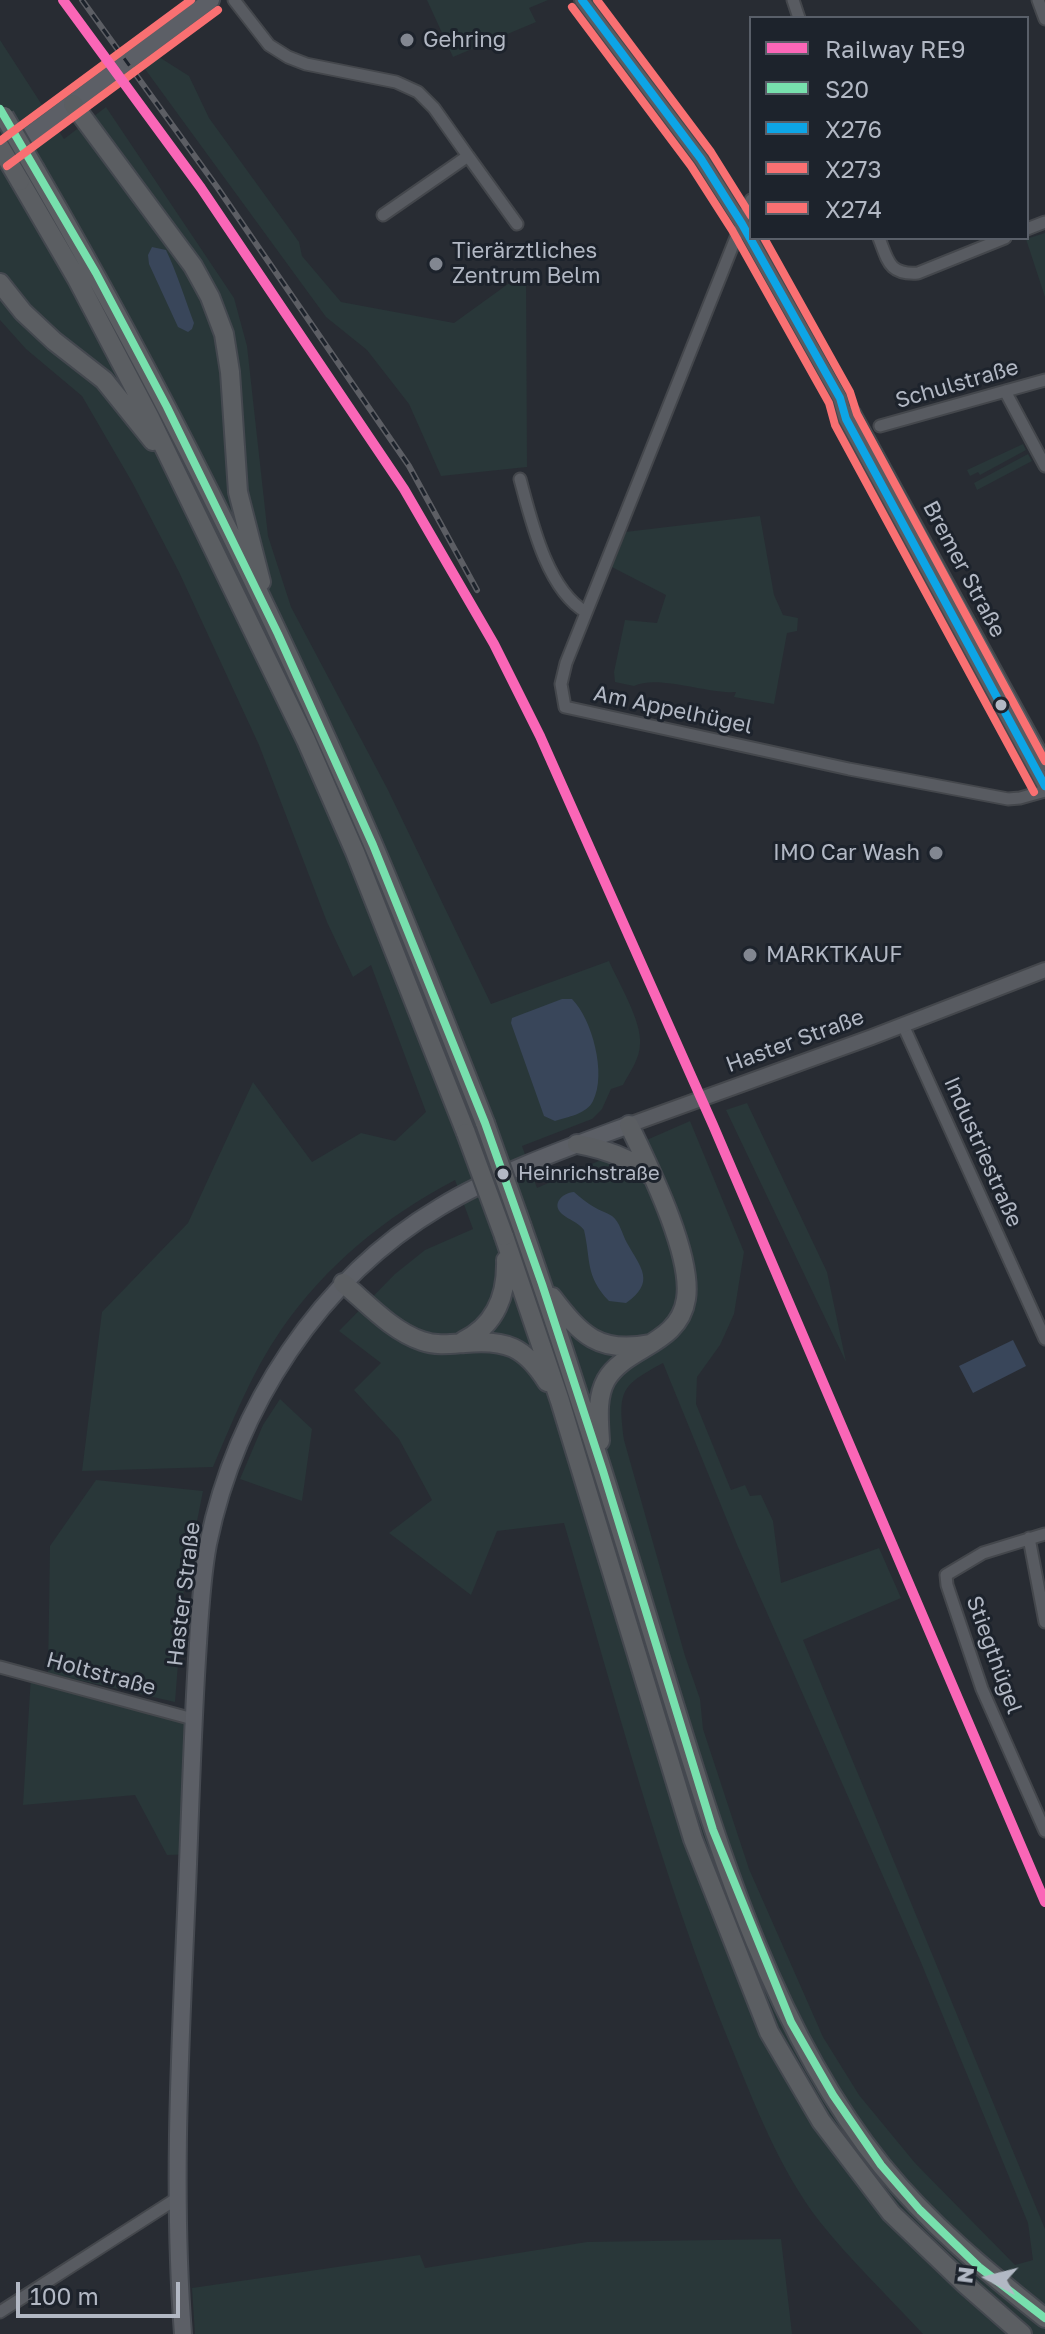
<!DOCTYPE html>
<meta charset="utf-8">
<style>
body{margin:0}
#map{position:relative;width:1045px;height:2334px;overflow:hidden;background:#282c33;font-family:"Golos Text",sans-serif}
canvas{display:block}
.legend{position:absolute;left:749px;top:16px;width:280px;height:224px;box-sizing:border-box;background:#1d232c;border:2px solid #595f69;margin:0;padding:10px 14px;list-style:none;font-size:24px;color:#b2b8c4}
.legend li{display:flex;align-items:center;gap:16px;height:40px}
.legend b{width:40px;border:2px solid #595f69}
.north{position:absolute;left:949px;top:2238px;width:80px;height:80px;-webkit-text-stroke:6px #1d232c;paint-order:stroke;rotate:277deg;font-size:22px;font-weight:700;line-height:32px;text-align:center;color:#b2b8c4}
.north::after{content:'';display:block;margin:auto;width:28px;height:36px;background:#b2b8c4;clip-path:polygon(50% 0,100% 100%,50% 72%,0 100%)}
.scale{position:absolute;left:16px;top:2282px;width:164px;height:36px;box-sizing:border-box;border:4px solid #b2b8c4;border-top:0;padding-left:10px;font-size:24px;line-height:28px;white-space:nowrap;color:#b2b8c4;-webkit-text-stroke:6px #1d232c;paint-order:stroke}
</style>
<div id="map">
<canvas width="1045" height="2334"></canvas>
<ul class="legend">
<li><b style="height:10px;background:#fa66b7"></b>Railway RE9</li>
<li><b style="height:10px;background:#77e0ad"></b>S20</li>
<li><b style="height:10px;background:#0da5e6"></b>X276</li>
<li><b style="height:10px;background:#f97072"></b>X273</li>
<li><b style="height:10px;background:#f97072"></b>X274</li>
</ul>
<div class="north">N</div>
<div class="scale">100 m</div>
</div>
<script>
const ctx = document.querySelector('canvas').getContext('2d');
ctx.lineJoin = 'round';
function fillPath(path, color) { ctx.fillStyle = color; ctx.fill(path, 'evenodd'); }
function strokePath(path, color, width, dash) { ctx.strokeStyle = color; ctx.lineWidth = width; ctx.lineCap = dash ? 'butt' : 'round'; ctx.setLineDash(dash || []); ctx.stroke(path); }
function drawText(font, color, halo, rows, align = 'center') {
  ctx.font = font + ' "Golos Text",sans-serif'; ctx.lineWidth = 6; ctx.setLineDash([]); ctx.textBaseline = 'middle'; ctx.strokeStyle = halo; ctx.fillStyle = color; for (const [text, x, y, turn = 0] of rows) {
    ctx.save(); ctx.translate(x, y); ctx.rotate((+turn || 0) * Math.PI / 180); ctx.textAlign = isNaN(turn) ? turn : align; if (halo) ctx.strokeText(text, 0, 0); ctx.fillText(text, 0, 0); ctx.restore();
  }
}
const green = new Path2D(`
 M 427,0 L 548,0 L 529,8 L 536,22 L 453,57 Z
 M 0,40 L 64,139 L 106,107 L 234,298 L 247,346 L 268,536 L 291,607 L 388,790 L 491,1004 L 609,961 C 618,982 642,1021 640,1044 C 640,1058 630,1072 623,1085 L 611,1089 L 602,1109 L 592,1119 L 522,1146 L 537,1188 L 690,1121 L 744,1252 L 734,1314 L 720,1345 L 697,1377 L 696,1404 L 731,1490 L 745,1485 L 750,1496 L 761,1495 L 773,1521 L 781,1583 L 879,1548 L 901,1598 L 803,1640 L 1045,2229 L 1045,2334 L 923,2334 C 889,2297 851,2261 820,2222 C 779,2169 755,2105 730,2044 C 661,1875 615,1698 564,1523 L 497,1531 L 471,1595 L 389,1533 L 432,1500 L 399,1439 L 354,1390 L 381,1363 L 339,1331 L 395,1274 L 425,1250 L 473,1229 L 455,1180 C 386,1216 325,1266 281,1330 C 252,1372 233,1420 213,1467 L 82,1471 L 102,1312 L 188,1223 L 253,1082 L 312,1162 L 361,1133 L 395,1141 L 426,1112 L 371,965 L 353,977 L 327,922 L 259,745 L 179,572 L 132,482 L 82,396 L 26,349 L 0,320 ZM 663,1363 L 738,1547 L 920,1960 L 1028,2223 L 1033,2260 L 1015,2265 L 915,2163 L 859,2095 L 823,2037 L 749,1869 L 703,1729 L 700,1699 L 685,1656 L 624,1440 C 618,1391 620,1386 663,1363 Z
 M 159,57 L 189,76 L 209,118 L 299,242 L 302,256 L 341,302 L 454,323 L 526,271 L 527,467 L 441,476 L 409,404 L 367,350 L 326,317 L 145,69 Z
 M 1045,233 L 1045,297 L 1026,239 Z
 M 1023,444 L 1026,450 L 980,475 L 978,472 L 970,476 L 967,470 Z
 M 1028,454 L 1032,461 L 977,490 L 974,483 Z
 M 760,516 L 774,595 L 783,615 L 798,618 L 797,631 L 787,633 L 774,704 L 734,697 L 736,692 C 708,694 657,674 634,686 L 615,682 L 614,672 L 625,620 L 657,623 L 666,595 L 610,566 L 625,532 Z
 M 747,1103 L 827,1272 L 846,1362 L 726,1110 Z
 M 280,1399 L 312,1429 L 302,1501 L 240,1479 L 263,1425 Z
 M 96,1480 L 203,1491 L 184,1587 L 175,1702 L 48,1673 L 50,1546 Z
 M 31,1676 L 203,1721 L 197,1854 L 167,1855 L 135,1795 L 23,1805 Z
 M 781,2239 L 792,2334 L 195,2334 L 192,2288 L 420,2255 L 425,2268 L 587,2242 Z`);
const water = new Path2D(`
 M 152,247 L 166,250 C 177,273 185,299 194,323 L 192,329 L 188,332 L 178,327 L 149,264 L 148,255 Z
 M 562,999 L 572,999 C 592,1019 607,1074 593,1101 C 587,1114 567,1117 555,1121 L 544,1116 L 511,1023 L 512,1018 Z
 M 574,1192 C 580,1197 587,1203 594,1207 C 600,1211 606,1212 612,1216 C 620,1222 622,1234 627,1243 C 641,1268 656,1282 626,1303 L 609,1301 C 585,1276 591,1260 584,1230 C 578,1222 569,1220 562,1214 C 551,1204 562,1193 574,1192 Z
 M 1013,1340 L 1026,1366 L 973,1393 L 959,1366 Z`);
const minor = new Path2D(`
 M 234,0 L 269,45 L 288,57 L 306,64 L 396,82 L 418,92 L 434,108 L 468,156 L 383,215
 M 793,0 L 799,18
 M 1038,0 L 1045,19
 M 468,156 L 517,224
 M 751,200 L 566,663 L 561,684 L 565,707 L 849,769 L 1008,799 L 1020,798 L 1045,791
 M 1027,229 L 1045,222
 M 879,238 C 888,261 889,275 918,273 L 1005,238
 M 1005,391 L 1045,466
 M 880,426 L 1045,380
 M 520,479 C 531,520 547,590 586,612
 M 903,1025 L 1045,1339
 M 1045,1534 L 983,1553 L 946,1575 L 947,1585 L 982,1689 L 1045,1831
 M 1029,1538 L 1045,1622
 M 0,1667 L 193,1719
 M 0,2312 L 176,2199`);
const tertiary = new Path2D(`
 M 582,0 L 701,159 L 742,224 L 840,398 L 846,419 L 1045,786
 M 853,413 L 1045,763
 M 629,1125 L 872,1037 L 1045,970`);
const secondary = new Path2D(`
 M 10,149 L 211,0
 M 183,2334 C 171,2177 182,2021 188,1864 C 191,1790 193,1717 198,1643 C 200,1611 202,1576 208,1544 C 236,1408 319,1279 440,1207 C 496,1173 567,1148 629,1125`);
const trunk = new Path2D(`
 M 73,104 L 193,266 L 210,297 L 224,334 L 230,372 L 238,492 L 261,582
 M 36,171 C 162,387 273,612 372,842 C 412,935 448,1030 485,1123
 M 20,181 L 77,279 L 149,416 L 306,740 L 355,852 L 466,1133
 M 0,283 L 23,312 L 54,341 L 104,380 L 153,441
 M 577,1144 C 604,1149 629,1157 650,1175
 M 522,1227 C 571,1367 615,1509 658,1652 C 712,1826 766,2022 882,2166 C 930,2225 986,2271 1045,2318
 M 504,1236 L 560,1401 L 693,1839 L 769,2032 L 821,2121 L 891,2213 L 965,2284 L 1022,2334
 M 343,1283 C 367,1303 392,1331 422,1341 C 436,1346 451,1344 465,1343 C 506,1339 525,1347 547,1382
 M 552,1297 C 581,1335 599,1354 650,1344
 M 463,1341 C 496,1325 507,1294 506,1260
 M 600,1441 C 599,1421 596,1398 606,1380 C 626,1346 679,1345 686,1299 C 693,1255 649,1167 629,1125`);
const rail = new Path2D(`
 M 82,0 L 217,187 L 409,466 L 477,590`);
const trunkBridge = new Path2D(`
 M 4,116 L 36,171
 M 0,147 L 20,181
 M 485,1123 L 522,1227
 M 466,1133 L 504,1236`);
const bus1 = new Path2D(`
 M 0,109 L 96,273 L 167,407 L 278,634 L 373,845 L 485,1123 L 542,1284 L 603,1471 L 713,1830 L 791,2022 L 833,2095 L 881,2165 L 920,2210 L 979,2267 L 1045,2318`);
const bus2 = new Path2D(`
 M 582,0 L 701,159 L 742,224 L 840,398 L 846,419 L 1045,786`);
const bus3 = new Path2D(`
 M 572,7 L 691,166 L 732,230 L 829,403 L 835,425 L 1034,792
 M 7,166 L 218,10`);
const bus4 = new Path2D(`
 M 597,0 L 711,152 L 751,216
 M 0,141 L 191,0
 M 764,238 L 850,392 L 857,414 L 1045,761`);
const rail1 = new Path2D(`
 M 63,0 L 201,188 L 404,489 L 494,644 L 540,736 L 713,1125 L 1045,1902`);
const markers = [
 [407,40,8,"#828791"],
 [436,264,8,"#828791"],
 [1001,705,7,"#b2b8c4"],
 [936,853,8,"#828791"],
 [750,955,8,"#828791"],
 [503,1174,7,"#b2b8c4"]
];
const busNames = [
 ["Heinrichstraße",518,1174]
];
const poiNames = [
 ["Gehring",423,40],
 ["Tierärztliches",452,251],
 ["Zentrum Belm",452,276],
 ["IMO Car Wash",920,853,"right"],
 ["MARKTKAUF",766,955]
];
const streetNames = [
 ["Schulstraße",957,384,-16],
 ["Bremer Straße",964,569,62],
 ["Am Appelhügel",673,710,12],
 ["Haster Straße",795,1041,-20],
 ["Industriestraße",983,1152,66],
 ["Haster Straße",184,1594,-83],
 ["Stiegthügel",994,1655,70],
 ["Holtstraße",101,1674,15]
];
fillPath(green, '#293739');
fillPath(water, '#39465a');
strokePath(minor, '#44474c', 15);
strokePath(tertiary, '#44474c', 18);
strokePath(secondary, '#454950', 20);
strokePath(trunk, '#44484f', 22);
strokePath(minor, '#585b61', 11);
strokePath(tertiary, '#585b61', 14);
strokePath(secondary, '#5c5f66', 16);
strokePath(trunk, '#5b5e62', 18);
strokePath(rail, '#5c5e64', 6);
strokePath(rail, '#1d232c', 3, [9]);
strokePath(trunkBridge, '#44484f', 22, []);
strokePath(trunkBridge, '#5b5e62', 18);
strokePath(bus1, '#77e0ad', 8);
strokePath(bus2, '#0da5e6', 8);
strokePath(bus3, '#f97072', 8);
strokePath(bus4, '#f97072', 8);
strokePath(rail1, '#fa66b7', 10);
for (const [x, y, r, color] of markers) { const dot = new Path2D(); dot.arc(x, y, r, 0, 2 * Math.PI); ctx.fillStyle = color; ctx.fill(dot); strokePath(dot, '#1d232c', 3); }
drawText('20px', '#b2b8c4', '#1d232c', busNames, 'left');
drawText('22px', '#b2b8c4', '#1d232c', poiNames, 'left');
drawText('22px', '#b2b8c4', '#1d232c', streetNames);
</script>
